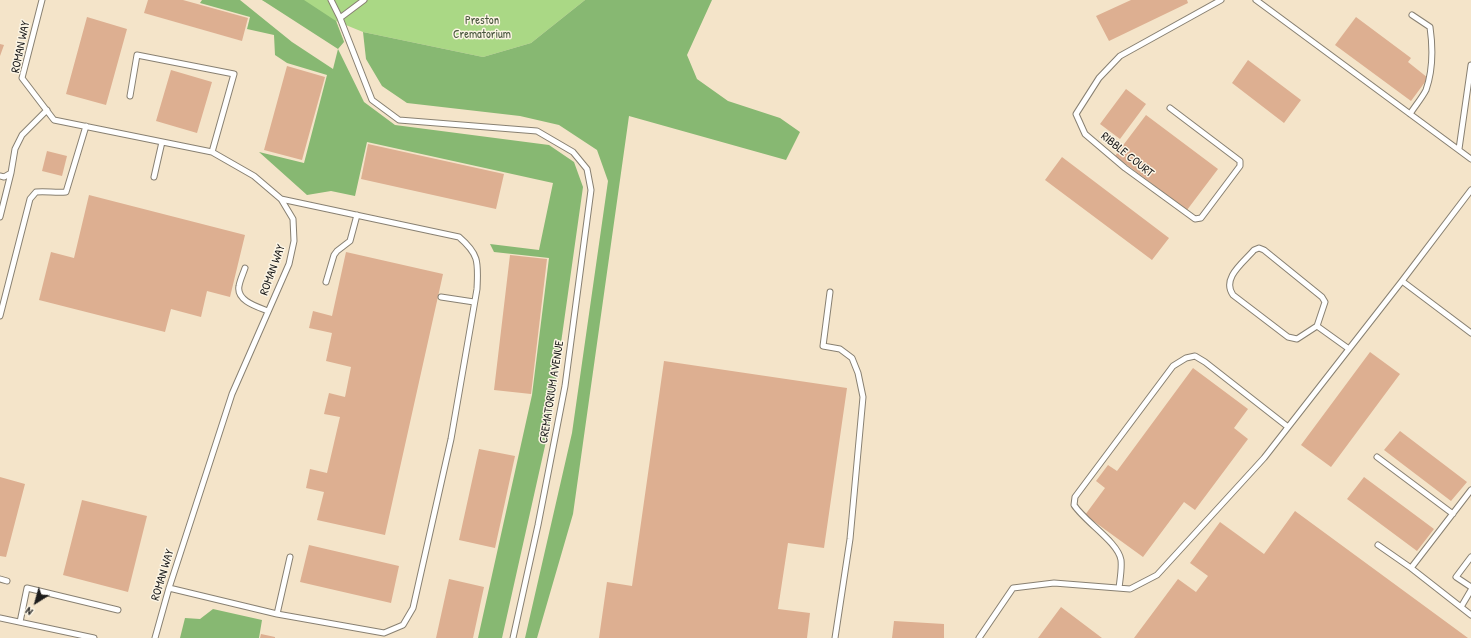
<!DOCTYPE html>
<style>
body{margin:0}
#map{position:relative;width:1471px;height:638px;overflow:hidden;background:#f4e4c9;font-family:"Patrick Hand",sans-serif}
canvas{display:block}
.north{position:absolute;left:16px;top:582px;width:40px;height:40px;-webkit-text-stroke:3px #fcf5e5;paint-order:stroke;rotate:217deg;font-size:11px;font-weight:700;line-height:16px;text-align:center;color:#1c1c1c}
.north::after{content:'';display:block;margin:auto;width:14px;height:18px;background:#1c1c1c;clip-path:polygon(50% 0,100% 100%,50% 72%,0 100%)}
</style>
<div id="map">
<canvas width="1471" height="638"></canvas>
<div class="north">N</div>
</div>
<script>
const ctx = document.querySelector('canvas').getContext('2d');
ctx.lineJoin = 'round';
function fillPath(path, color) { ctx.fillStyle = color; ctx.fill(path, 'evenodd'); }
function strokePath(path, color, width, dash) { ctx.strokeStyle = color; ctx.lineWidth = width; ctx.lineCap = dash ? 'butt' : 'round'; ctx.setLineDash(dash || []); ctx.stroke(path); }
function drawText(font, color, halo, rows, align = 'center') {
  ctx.font = font + ' "Patrick Hand",sans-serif'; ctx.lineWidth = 3; ctx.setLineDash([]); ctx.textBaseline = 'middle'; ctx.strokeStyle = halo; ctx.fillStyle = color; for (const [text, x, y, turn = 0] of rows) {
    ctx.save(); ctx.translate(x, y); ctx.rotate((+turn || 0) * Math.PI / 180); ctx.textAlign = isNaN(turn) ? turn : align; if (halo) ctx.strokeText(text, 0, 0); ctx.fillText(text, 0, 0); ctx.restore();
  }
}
const green = new Path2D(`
 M 262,0 L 585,0 L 531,43 L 483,57 L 363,32 L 336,21 L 344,42 Z`);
const forest = new Path2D(`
 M 202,0 L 240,0 L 292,42 L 333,69 L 338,49 L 262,0 L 304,0 L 336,21 L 344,42 L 338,49 L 364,102 L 395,125 L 549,145 L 574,162 L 583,187 L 549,428 L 502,638 L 478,638 L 532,395 L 549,258 L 494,252 L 490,244 L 539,250 L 553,183 L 367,142 L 355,196 L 331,191 L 307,195 L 259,152 L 304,163 L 327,75 L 287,63 L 275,55 L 274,35 L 247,29 L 250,17 L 200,3 Z
 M 585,0 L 712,0 L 687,55 L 697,79 L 728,101 L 780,118 L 800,132 L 786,160 L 629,116 L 573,514 L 537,638 L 525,638 L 572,433 L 608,181 L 597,150 L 559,125 L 520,116 L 407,103 L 382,86 L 366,59 L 363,32 L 483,57 L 531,43 Z
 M 213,609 L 262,620 L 259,638 L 180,638 L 185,618 L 200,619 Z`);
const building = new Path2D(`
 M 148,0 L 183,0 L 248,18 L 242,41 L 144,13 Z
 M 1131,0 L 1187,0 L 1188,3 L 1109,41 L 1096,16 Z
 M 87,17 L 127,29 L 106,105 L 66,94 Z
 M 1356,17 L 1411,58 L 1408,62 L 1428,78 L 1411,101 L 1335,45 Z
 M 0,44 L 4,45 L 0,56 Z
 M 1248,60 L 1301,100 L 1284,123 L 1232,83 Z
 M 287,66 L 325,77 L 302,160 L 264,150 Z
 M 171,70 L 212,82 L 197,133 L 156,121 Z
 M 1126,89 L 1146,104 L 1120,139 L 1100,124 Z
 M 1146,115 L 1218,169 L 1187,210 L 1115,156 Z
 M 368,144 L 504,174 L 496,209 L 361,179 Z
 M 47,151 L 67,156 L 62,176 L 42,171 Z
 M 1062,157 L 1169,238 L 1152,260 L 1045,180 Z
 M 89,195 L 245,235 L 230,297 L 207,291 L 201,317 L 171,309 L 165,332 L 39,300 L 51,252 L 74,258 Z
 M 346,252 L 443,274 L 385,535 L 317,520 L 324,492 L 306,488 L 310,469 L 327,473 L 340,417 L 324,414 L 329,393 L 345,397 L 351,367 L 326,361 L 332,333 L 309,328 L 313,311 L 332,316 Z
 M 510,255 L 547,259 L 531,394 L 494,390 Z
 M 1370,352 L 1400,374 L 1331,467 L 1301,445 Z
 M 664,361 L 847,388 L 824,548 L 788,543 L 778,609 L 810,613 L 807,638 L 599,638 L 607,582 L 632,586 Z
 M 1193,368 L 1248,409 L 1234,428 L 1248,439 L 1195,510 L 1184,502 L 1143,557 L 1085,515 L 1105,488 L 1096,481 L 1108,465 L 1117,471 Z
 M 1400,431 L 1467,482 L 1451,501 L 1384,450 Z
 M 479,449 L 515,456 L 495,548 L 459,540 Z
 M 0,477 L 25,484 L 6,557 L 0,556 Z
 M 1364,477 L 1434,529 L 1417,551 L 1347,499 Z
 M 82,500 L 147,516 L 128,592 L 63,575 Z
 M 1295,511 L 1468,638 L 1134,638 L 1178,579 L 1196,592 L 1208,576 L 1190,563 L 1220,522 L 1264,554 Z
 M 309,545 L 399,566 L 391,603 L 300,582 Z
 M 449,579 L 484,587 L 473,638 L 436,638 Z
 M 1061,607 L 1102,638 L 1038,638 Z
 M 894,621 L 944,624 L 944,638 L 892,638 Z
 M 261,634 L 275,637 L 275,638 L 260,638 Z`);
const service = new Path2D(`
 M 42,0 L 22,78 L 54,120 L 212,152 L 254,176 L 281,199 L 293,219 L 294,241 L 289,264 L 232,394 L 169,588 L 155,638
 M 331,0 L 340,18 L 372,100 L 399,120 L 537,131 L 573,152 L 587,169 L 591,190 L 565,386 L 538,525 L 513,638
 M 1256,0 L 1471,159
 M 340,18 L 364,0
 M 130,96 L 137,55 L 234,74 L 212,152
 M 1170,108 L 1240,161 L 1240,166 L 1201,218 L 1195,219 L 1125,168 L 1085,134 L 1076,114 L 1099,78 L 1120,56 L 1221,0
 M 1410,114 C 1415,106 1422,98 1426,90 C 1433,70 1433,48 1430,27 L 1412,15
 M 1459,149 L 1471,65
 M 0,176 L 4,177 L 11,173 L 15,149 L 22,135 L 47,110
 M 154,177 L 162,142
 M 0,217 L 11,173
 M 245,268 C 243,274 240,280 239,286 C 236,301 258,307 268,311
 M 1402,281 L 1471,333
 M 326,282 L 334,255 L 337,251 L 350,241 L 357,215
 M 830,292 L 823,346 L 840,349 L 852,358 L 858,373 L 863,397 L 850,539 L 835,638
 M 441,297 L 474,302
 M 0,316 L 30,199 L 36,192 C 46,191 56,193 66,192 L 86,126
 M 1317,326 L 1325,302 L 1322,297 L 1264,250 L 1259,248 L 1254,250 C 1244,262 1221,278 1233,295 L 1288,337 L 1297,339 L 1317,326 L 1349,349
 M 1377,457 L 1453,514
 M 1471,490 L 1411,568 L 1471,615
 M 1378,545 L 1411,568
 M 1471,557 L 1456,577 L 1471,587
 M 0,579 L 7,581
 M 169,588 L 277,614 L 384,633 L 403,625 L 413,608 L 451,439 L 477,289 C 478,263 480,255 459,237 L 281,199
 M 1119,588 C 1120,579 1122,569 1121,560 C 1118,542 1085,522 1074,505 L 1075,497 L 1173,366 L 1186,358 L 1195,356 L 1205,362 L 1288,427
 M 1461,607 L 1471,590
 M 277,614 L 290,557
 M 0,618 L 94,638
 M 20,622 L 27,588 L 118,610
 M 979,638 L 1013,588 L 1054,583 L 1130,589 L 1157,575 L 1264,458 L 1402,281 L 1471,190`);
const parkNames = [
 ["Preston",482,21],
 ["Crematorium",482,35]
];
const streetNames = [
 ["ROMAN WAY",21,47,-78],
 ["RIBBLE COURT",1127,155,39],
 ["ROMAN WAY",273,270,-70],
 ["CREMATORIUM AVENUE",552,392,-81],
 ["ROMAN WAY",163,575,-73]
];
fillPath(green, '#aad885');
fillPath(forest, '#87b872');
fillPath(building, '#ddaf91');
strokePath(service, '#888072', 7);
strokePath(service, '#fff', 5);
drawText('12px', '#47543c', '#fcf5e5', parkNames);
drawText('12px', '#1c1c1c', '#fcf5e5', streetNames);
</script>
